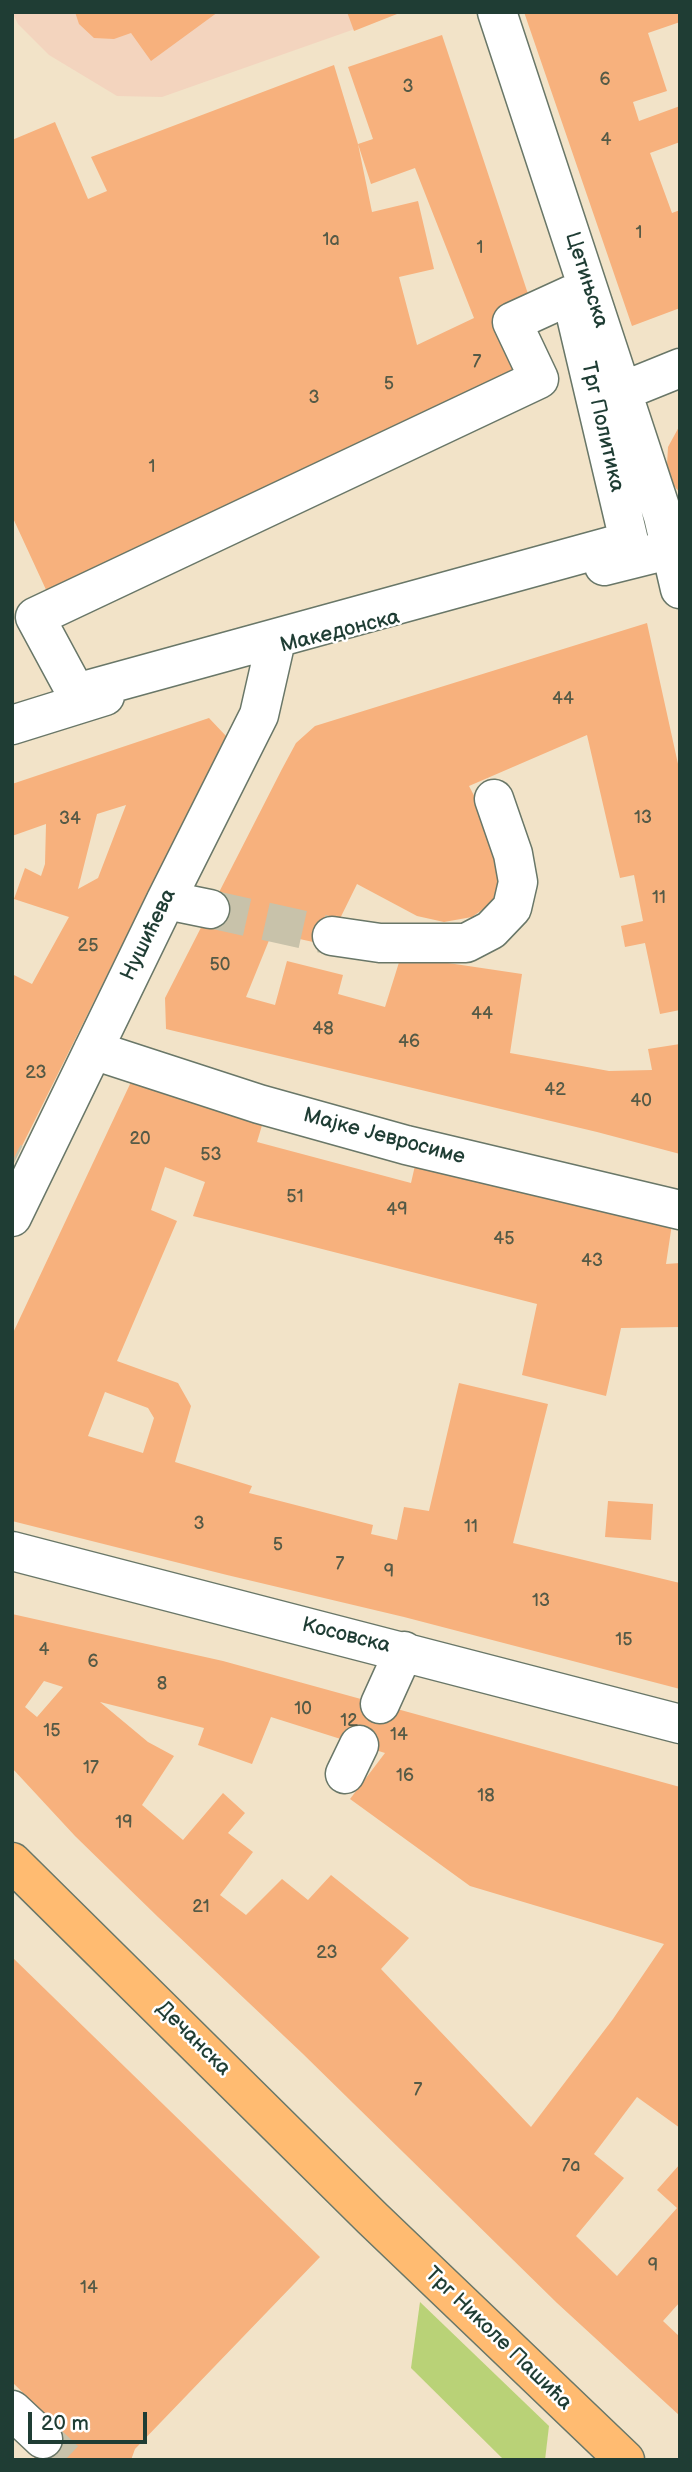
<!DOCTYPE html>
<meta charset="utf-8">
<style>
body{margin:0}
#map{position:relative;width:692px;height:2472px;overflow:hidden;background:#f2e3c8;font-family:"Balsamiq Sans",sans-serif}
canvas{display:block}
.frame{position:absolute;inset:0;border:14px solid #1f3d34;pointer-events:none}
.scale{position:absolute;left:28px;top:2412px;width:119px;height:32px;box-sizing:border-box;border:4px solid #1f3d34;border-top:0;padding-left:9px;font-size:21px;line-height:24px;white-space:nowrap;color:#1f3d34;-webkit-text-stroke:5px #fff;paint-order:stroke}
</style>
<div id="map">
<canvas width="692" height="2472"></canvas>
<div class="frame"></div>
<div class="scale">20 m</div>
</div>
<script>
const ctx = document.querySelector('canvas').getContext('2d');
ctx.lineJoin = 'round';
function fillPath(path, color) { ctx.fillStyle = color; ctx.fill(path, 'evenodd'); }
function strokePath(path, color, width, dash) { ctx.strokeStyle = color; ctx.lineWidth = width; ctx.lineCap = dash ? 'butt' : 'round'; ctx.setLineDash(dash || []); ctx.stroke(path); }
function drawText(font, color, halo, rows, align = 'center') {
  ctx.font = font + ' "Balsamiq Sans",sans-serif'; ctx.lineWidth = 5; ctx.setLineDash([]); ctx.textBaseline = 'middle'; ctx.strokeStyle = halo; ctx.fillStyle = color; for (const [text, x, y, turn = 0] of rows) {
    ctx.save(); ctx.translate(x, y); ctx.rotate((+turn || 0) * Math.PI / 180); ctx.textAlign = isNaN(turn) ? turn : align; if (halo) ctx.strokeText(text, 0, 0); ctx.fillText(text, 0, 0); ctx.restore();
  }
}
const built = new Path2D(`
 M 12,12 L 403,12 L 162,97 L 117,96 L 49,55 L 18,24 Z`);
const green = new Path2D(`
 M 420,2302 L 549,2426 L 545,2460 L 504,2460 L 411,2368 Z`);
const building = new Path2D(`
 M 75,12 L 218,12 L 151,61 L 131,33 L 114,39 L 94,38 L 79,24 Z
 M 347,12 L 402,12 L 354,31 Z
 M 524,12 L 680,12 L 680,22 L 648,33 L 667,91 L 633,102 L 639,121 L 680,106 L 680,142 L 650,153 L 672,213 L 680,210 L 680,308 L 632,326 Z
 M 442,35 L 534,312 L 539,379 L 54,607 L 12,516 L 12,140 L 55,122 L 88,199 L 107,191 L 91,157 L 334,65 L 358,144 L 372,212 L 418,201 L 434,269 L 399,277 L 417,345 L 474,318 L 415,168 L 371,184 L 358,144 L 373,139 L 348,67 Z
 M 680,425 L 680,493 L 671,482 L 667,465 L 668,447 Z
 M 647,623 L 680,773 L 680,1010 L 660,1014 L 645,943 L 625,947 L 621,926 L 643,921 L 634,875 L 620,878 L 587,735 L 469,786 L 493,832 L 502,878 L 496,900 L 472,917 L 444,922 L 417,916 L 357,884 L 327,945 L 272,933 L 246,997 L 275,1005 L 287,961 L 343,975 L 338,994 L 385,1007 L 401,956 L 522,974 L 510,1053 L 609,1071 L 652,1070 L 648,1049 L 680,1044 L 680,1154 L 597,1132 L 166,1029 L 165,998 L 282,769 L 296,743 L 315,726 Z
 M 209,718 L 226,736 L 12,1166 L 12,974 L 32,984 L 69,917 L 14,899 L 25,868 L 41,876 L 45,864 L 46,824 L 12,836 L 12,784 ZM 126,805 L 98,878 L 78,889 L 97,814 Z
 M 131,1082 L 263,1122 L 257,1142 L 411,1183 L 416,1161 L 672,1224 L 666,1264 L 680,1263 L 680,1327 L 621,1328 L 606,1396 L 522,1375 L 537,1304 L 193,1216 L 205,1182 L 165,1167 L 151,1210 L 177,1221 L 117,1361 L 178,1383 L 191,1406 L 175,1462 L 252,1486 L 249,1493 L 373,1525 L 371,1534 L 397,1540 L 404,1507 L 429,1511 L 459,1383 L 548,1404 L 513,1543 L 680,1583 L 680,1689 L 404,1617 L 227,1575 L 12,1521 L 12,1335 ZM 105,1392 L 148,1408 L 154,1418 L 143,1453 L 88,1436 Z
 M 608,1501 L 653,1504 L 651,1540 L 605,1537 Z
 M 12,1614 L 223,1661 L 680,1787 L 680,2128 L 637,2097 L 594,2154 L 624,2178 L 576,2236 L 617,2276 L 677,2208 L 657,2190 L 680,2164 L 680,2302 L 663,2321 L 680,2337 L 680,2416 L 557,2303 L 302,2053 L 158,1917 L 75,1836 L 12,1768 ZM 44,1681 L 63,1687 L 37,1717 L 25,1707 ZM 100,1702 L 204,1728 L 198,1745 L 252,1764 L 271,1717 L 385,1753 L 350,1799 L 470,1886 L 664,1944 L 613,2019 L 531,2127 L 381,1969 L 409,1938 L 331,1875 L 308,1900 L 282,1879 L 246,1915 L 220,1895 L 253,1852 L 228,1833 L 245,1813 L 223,1793 L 183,1840 L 142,1805 L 174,1756 L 148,1742 Z
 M 12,1957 L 320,2257 L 135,2449 L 131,2460 L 33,2460 L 51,2420 L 12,2382 Z`);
const minorTunnel = new Path2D(`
 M 210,909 L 332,936
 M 12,1162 L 14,1163
 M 43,2439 L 65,2460`);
const minor = new Path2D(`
 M 497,12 L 663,516 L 680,589
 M 571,295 L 629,541 L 76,693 L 35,617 L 539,379 L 512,322 Z
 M 623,391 L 680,368
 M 604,566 L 680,547
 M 12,725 L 105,696
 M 166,900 L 210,909
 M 332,936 L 380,943 L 466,943 L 491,930 L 512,908 L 518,882 L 513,854 L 494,799
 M 93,1050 L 259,1104 L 406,1145 L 680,1210
 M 12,1217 L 166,900 L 259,715 L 274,649
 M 12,1551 L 680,1724
 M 380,1704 L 404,1651
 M 345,1774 L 359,1745
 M 12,2410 L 43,2439`);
const major = new Path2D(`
 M 12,1862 L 372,2218 L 625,2460`);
const numberNames = [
 ["6",605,80],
 ["3",408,87],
 ["4",606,140],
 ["1",639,233],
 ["1a",331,240],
 ["1",480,248],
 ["7",477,362],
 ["5",389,384],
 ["3",314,398],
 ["1",152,467],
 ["44",563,699],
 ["13",643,818],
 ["34",70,819],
 ["11",659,898],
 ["25",88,946],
 ["50",220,965],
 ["44",482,1014],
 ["48",323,1029],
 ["46",409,1042],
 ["23",36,1073],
 ["42",555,1090],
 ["40",641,1101],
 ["20",140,1139],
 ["53",211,1155],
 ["51",295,1197],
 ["49",397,1210],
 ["45",504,1239],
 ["43",592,1261],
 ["3",199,1524],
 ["11",471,1527],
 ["5",278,1545],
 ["7",340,1564],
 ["9",389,1572],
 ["13",541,1601],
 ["15",624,1640],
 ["4",44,1650],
 ["6",93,1662],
 ["8",162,1684],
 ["10",303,1709],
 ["12",349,1721],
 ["15",52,1731],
 ["14",399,1735],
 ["17",91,1768],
 ["16",405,1776],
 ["18",486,1796],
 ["19",124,1823],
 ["21",201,1907],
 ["23",327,1953],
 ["7",418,2090],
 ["7a",571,2166],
 ["9",653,2266],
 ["14",89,2288]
];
const streetNames = [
 ["Цетињска",586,280,72],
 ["Трг Политика",602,427,77],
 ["Македонска",340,632,-14],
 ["Нушићева",149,935,-64],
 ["Мајке Јевросиме",384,1137,15],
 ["Косовска",346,1636,14],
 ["Дечанска",193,2039,45],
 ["Трг Николе Пашића",498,2339,44]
];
fillPath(built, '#f3d4be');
fillPath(green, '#b9d277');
fillPath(building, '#f7b17d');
strokePath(minorTunnel, '#c8c2aa', 38, [38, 19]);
strokePath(minor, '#697768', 41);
strokePath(major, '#697768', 41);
strokePath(minor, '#fff', 38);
strokePath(major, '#ffbb71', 38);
drawText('18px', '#555a46', null, numberNames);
drawText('21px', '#1f3d34', '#fff', streetNames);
</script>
